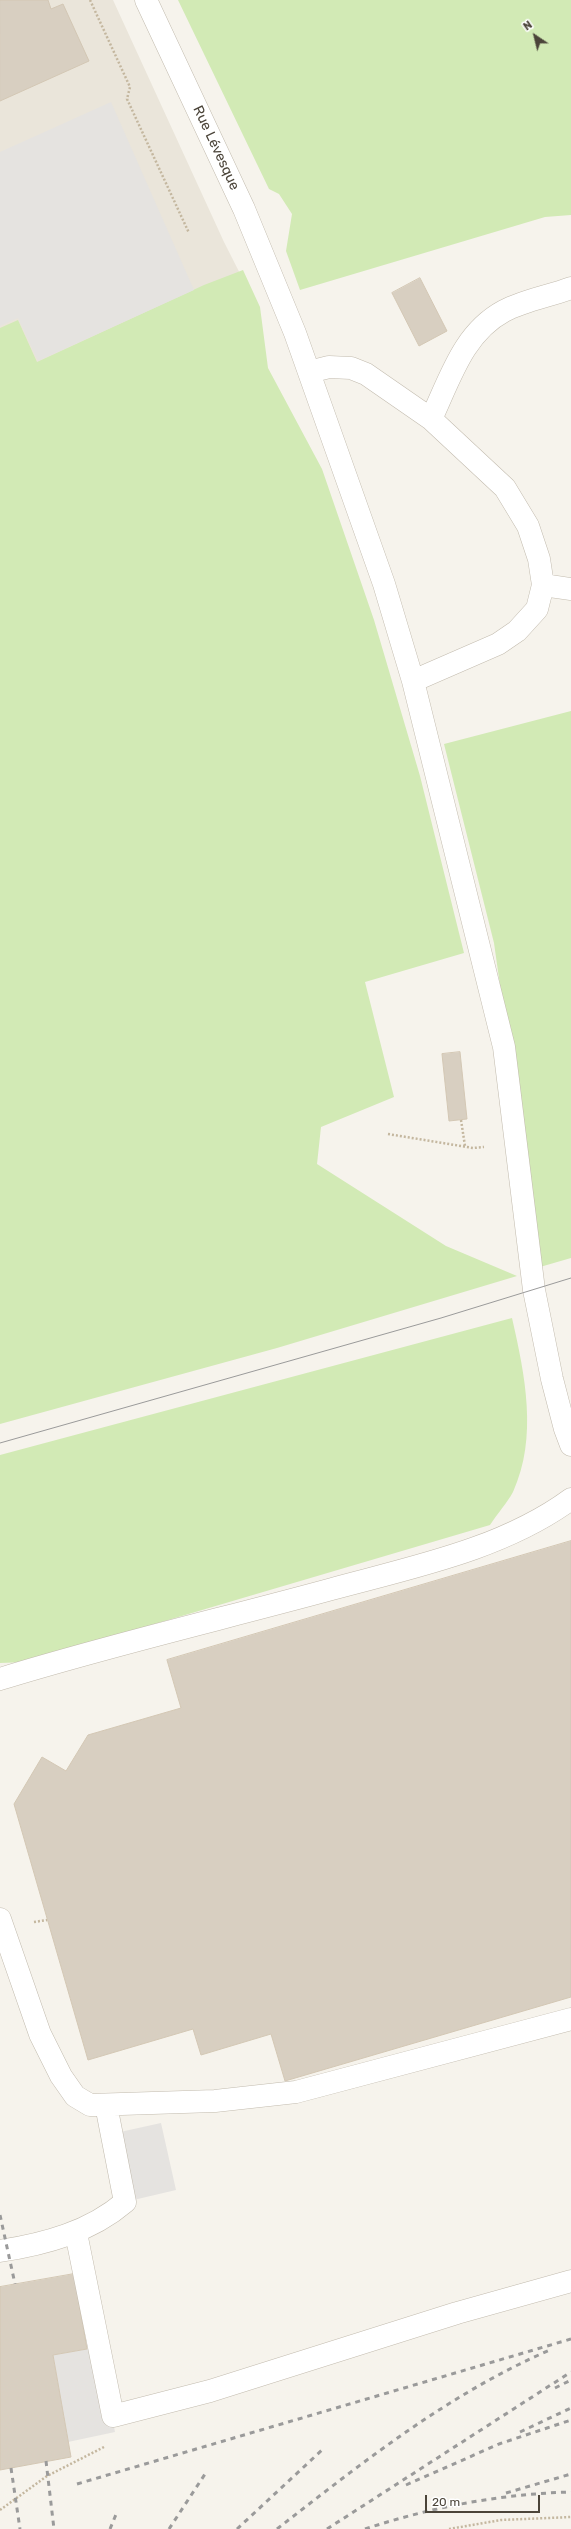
<!DOCTYPE html>
<meta charset="utf-8">
<style>
body{margin:0}
#map{position:relative;width:571px;height:2529px;overflow:hidden;background:#f6f3ec;font-family:Rubik,sans-serif}
canvas{display:block}
.north{position:absolute;left:515px;top:16px;width:40px;height:40px;-webkit-text-stroke:3px #fff;paint-order:stroke;rotate:325deg;font-size:11px;font-weight:700;line-height:16px;text-align:center;color:#4b4439}
.north::after{content:'';display:block;margin:auto;width:14px;height:18px;background:#4b4439;clip-path:polygon(50% 0,100% 100%,50% 72%,0 100%)}
.scale{position:absolute;left:425px;top:2495px;width:115px;height:18px;box-sizing:border-box;border:2px solid #4b4439;border-top:0;padding-left:5px;font-size:12px;line-height:14px;white-space:nowrap;color:#4b4439;-webkit-text-stroke:3px #fff;paint-order:stroke}
</style>
<div id="map">
<canvas width="571" height="2529"></canvas>
<div class="north">N</div>
<div class="scale">20 m</div>
</div>
<script>
const ctx = document.querySelector('canvas').getContext('2d');
ctx.lineJoin = 'round';
function fillPath(path, color) { ctx.fillStyle = color; ctx.fill(path, 'evenodd'); }
function strokePath(path, color, width, dash) { ctx.strokeStyle = color; ctx.lineWidth = width; ctx.lineCap = dash ? 'butt' : 'round'; ctx.setLineDash(dash || []); ctx.stroke(path); }
function drawText(font, color, halo, rows, align = 'center') {
  ctx.font = font + ' Rubik,sans-serif'; ctx.lineWidth = 3; ctx.setLineDash([]); ctx.textBaseline = 'middle'; ctx.strokeStyle = halo; ctx.fillStyle = color; for (const [text, x, y, turn = 0] of rows) {
    ctx.save(); ctx.translate(x, y); ctx.rotate((+turn || 0) * Math.PI / 180); ctx.textAlign = isNaN(turn) ? turn : align; if (halo) ctx.strokeText(text, 0, 0); ctx.fillText(text, 0, 0); ctx.restore();
  }
}
const residential = new Path2D(`
 M 0,0 L 113,0 L 224,242 L 258,309 L 0,487 Z`);
const green = new Path2D(`
 M 178,0 L 571,0 L 571,215 L 545,217 L 300,290 L 286,251 L 292,214 L 279,194 L 269,189 Z
 M 243,270 L 260,307 L 268,368 L 322,469 L 374,620 L 420,776 L 464,953 L 365,982 L 394,1097 L 321,1127 L 317,1164 L 446,1246 L 517,1276 L 277,1348 L 0,1424 L 0,328 L 18,320 L 37,362 L 204,285 Z
 M 571,711 L 571,1258 L 540,1267 L 494,943 L 444,744 Z
 M 512,1318 C 525,1375 538,1437 513,1492 C 507,1503 497,1514 490,1525 L 26,1662 L 0,1663 L 0,1455 Z`);
const parking = new Path2D(`
 M 111,102 L 194,290 L 38,361 L 18,318 L 0,326 L 0,152 Z
 M 161,2123 L 176,2190 L 125,2202 L 111,2134 Z
 M 99,2347 L 115,2432 L 68,2442 L 53,2355 Z`);
const building = new Path2D(`
 M 0,0 L 48,0 L 51,9 L 63,4 L 89,61 L 0,101 Z
 M 420,278 L 447,331 L 419,346 L 392,293 Z
 M 460,1052 L 467,1119 L 449,1121 L 442,1054 Z
 M 571,1541 L 571,1997 L 285,2081 L 271,2034 L 201,2055 L 193,2029 L 88,2060 L 14,1804 L 42,1757 L 66,1771 L 88,1735 L 181,1708 L 167,1660 Z
 M 74,2274 L 87,2349 L 53,2355 L 71,2457 L 0,2470 L 0,2287 Z`);
const path = new Path2D(`
 M 90,0 L 130,87 L 127,99 L 189,233
 M 461,1120 L 465,1146
 M 388,1134 L 473,1148 L 484,1147
 M 34,1922 L 47,1920
 M 0,2510 L 47,2476 L 104,2447
 M 449,2529 L 501,2520 L 571,2517`);
const minor = new Path2D(`
 M 146,0 L 244,209 L 295,333 L 384,584 L 413,681 L 504,1047 L 534,1290 L 552,1379 L 565,1429 L 571,1445
 M 309,372 L 329,367 L 351,368 L 366,374 L 431,419 L 505,488 L 528,526 L 539,559 L 543,585 L 537,609 L 517,631 L 498,644 L 413,681
 M 431,419 C 450,379 463,333 504,311 C 524,300 550,296 571,288
 M 543,585 L 571,589
 M 0,1679 C 110,1645 222,1619 332,1589 C 413,1567 503,1549 571,1499
 M 0,1919 L 40,2034 L 61,2076 L 75,2096 L 90,2105 L 215,2101 L 296,2092 L 571,2019
 M 76,2233 L 113,2416 L 210,2391 L 457,2313 L 571,2281
 M 0,2251 C 45,2244 90,2232 125,2202 L 106,2105`);
const tram = new Path2D(`
 M 0,1443 L 441,1318 L 571,1278`);
const rail = new Path2D(`
 M 0,2215 L 15,2284
 M 555,2388 L 571,2380
 M 520,2432 L 571,2408
 M 46,2461 L 54,2529
 M 11,2468 L 20,2529
 M 77,2484 L 571,2339
 M 406,2485 L 499,2444 L 571,2420
 M 506,2493 L 571,2474
 M 110,2529 L 117,2512
 M 169,2529 L 207,2471
 M 237,2529 L 322,2450
 M 277,2529 C 363,2462 450,2393 550,2350
 M 327,2529 L 571,2372
 M 365,2529 C 432,2507 500,2494 571,2492`);
const streetNames = [
 ["Rue Lévesque",216,148,65]
];
fillPath(residential, '#eae5da');
fillPath(green, '#d2eab5');
fillPath(parking, '#e5e3e0');
fillPath(building, '#d8cfc1');
strokePath(building, '#d3c7b4', 1);
strokePath(minor, '#c2bbae', 23);
strokePath(path, '#c4b79f', 2.5, [2, 2]);
strokePath(minor, '#fff', 22);
strokePath(tram, '#9a9a9a', 1);
strokePath(rail, '#9a9a9a', 3, [5, 5]);
drawText('14px', '#4b4439', '#fff', streetNames);
</script>
